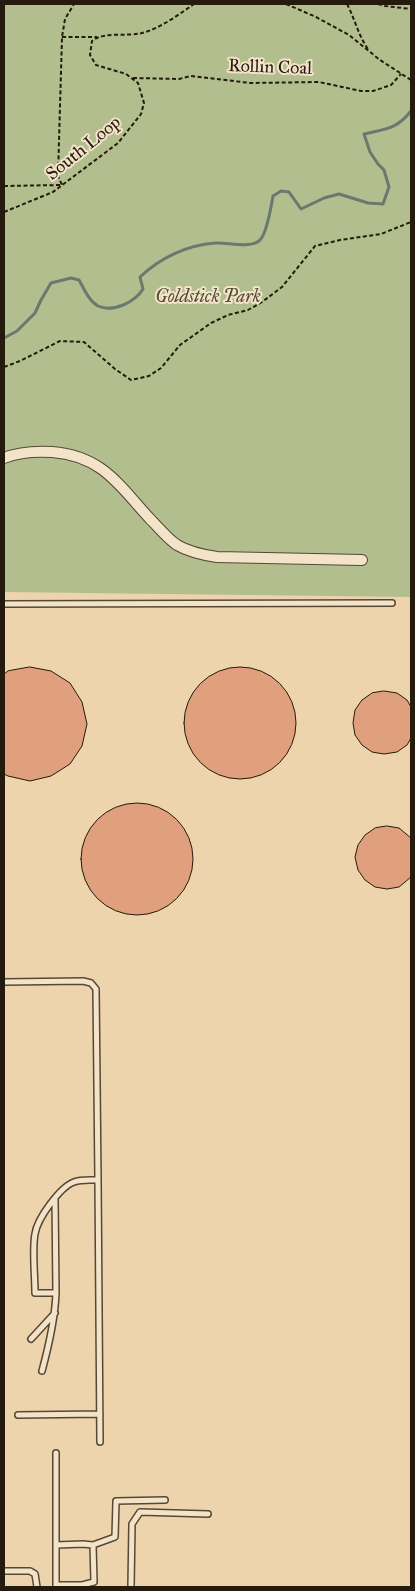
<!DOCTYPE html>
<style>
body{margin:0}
#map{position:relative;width:415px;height:1591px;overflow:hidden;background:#edd4ac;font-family:"IM FELL Great Primer",serif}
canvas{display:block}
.frame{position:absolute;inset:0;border:5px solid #241a0d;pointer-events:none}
</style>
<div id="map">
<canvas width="415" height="1591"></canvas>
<div class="frame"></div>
</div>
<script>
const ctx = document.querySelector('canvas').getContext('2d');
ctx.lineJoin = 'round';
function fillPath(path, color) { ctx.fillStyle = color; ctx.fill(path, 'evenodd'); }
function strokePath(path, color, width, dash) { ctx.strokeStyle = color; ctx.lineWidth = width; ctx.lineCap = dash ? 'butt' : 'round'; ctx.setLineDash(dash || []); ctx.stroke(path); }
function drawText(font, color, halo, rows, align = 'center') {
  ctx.font = font + ' "IM FELL Great Primer",serif'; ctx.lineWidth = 4; ctx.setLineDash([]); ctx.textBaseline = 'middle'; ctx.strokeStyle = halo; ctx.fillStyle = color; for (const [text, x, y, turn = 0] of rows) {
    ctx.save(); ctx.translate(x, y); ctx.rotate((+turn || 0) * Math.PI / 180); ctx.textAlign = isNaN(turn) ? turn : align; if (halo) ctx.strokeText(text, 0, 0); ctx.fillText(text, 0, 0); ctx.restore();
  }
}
const green = new Path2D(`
 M 4,4 L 411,4 L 411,597 L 4,592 Z`);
const stream = new Path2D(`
 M 4,338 L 17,331 L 35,313 L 41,300 L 51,283 L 71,278 L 79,280 C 84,289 89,301 98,306 C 113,313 135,302 143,289 L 140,277 C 160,258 187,245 215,243 C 227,242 252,249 260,240 C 267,233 271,207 273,196 L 281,191 L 289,192 L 301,209 L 324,198 L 339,194 L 368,203 L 383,204 L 389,187 L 384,170 L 378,164 L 370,152 L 364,134 C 386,129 397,129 411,111`);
const building = new Path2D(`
 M184 723a56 56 0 1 1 112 0a56 56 0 1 1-112 0Z
 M 30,667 L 51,671 L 70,683 L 82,702 L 87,724 L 82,746 L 70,764 L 51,776 L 30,781 L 8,776 L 4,774 L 4,674 L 8,671 Z
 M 384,691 L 397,693 L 407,700 L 411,707 L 411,738 L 407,745 L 397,752 L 384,754 L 372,752 L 362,745 L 355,735 L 353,723 L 355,710 L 362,700 L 372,693 Z
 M81 859a56 56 0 1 1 112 0a56 56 0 1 1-112 0Z
 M 387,826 L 399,828 L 411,838 L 411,877 L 399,887 L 387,889 L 375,887 L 365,880 L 358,870 L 355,857 L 358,845 L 365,835 L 375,828 Z`);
const path = new Path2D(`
 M 286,4 L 316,17 L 349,35 L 380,60 L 411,80
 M 347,4 C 355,19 358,35 368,49
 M 378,4 L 385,6 L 411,9
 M 62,37 L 97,37
 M 133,78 L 179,79 L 191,76 L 250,83 L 319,82 L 361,91 L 373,91 L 391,85 L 401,74
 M 4,186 L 62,185 L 58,176 L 62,37 L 65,19 L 74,4
 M 4,212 L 53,192 L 118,143 L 141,114 L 144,103 L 138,83 L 126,74 L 96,65 L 90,55 L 92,41 C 104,31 127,37 142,33 C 161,28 178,15 194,4
 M 4,367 L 20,361 L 60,341 L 84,342 L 115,369 L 131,380 L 149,376 L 161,368 L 180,345 L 211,323 L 228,315 L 248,310 L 262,302 L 282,287 L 315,246 L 340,240 L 381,234 L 411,222`);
const lane = new Path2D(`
 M 4,604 L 392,603
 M 4,982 L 83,981 L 91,983 L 96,989 L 98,1180
 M 55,1199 L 56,1293 L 35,1293 C 35,1276 32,1249 35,1234 C 37,1219 60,1187 74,1182 C 81,1179 91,1180 98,1180 L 100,1442
 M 31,1339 L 55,1313
 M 42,1371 C 49,1345 55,1320 56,1293
 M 18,1415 L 100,1414
 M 56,1453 L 56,1587
 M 56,1545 L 83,1544 L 93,1545 L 94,1582 L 82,1585 L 56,1585
 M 93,1545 L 115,1537 L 116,1501 L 165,1500
 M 4,1571 L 30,1571 L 35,1574 L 37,1587
 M 131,1587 L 132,1524 L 140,1512 L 208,1514`);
const street = new Path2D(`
 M 4,458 C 19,452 36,451 52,452 C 104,456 120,487 152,521 C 160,529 168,539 177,545 C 189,552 203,555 217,557 L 362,560`);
const streetNames = [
 ["Rollin Coal",270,68,2],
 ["South Loop",84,149,-39]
];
const parkNames = [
 ["Goldstick Park",208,298]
];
fillPath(green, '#b2be8e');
strokePath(stream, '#6b786e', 3);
fillPath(building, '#e0a07e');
strokePath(building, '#241a0d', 1);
strokePath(lane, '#564835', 8);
strokePath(street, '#564835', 12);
strokePath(path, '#241a0d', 2, [4, 2.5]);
strokePath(lane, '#f3e3c9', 5);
strokePath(street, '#f3e3c9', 10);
drawText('18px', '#241a0d', '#f3e3c9', streetNames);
drawText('italic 18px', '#4f4b34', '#f3e3c9', parkNames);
</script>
